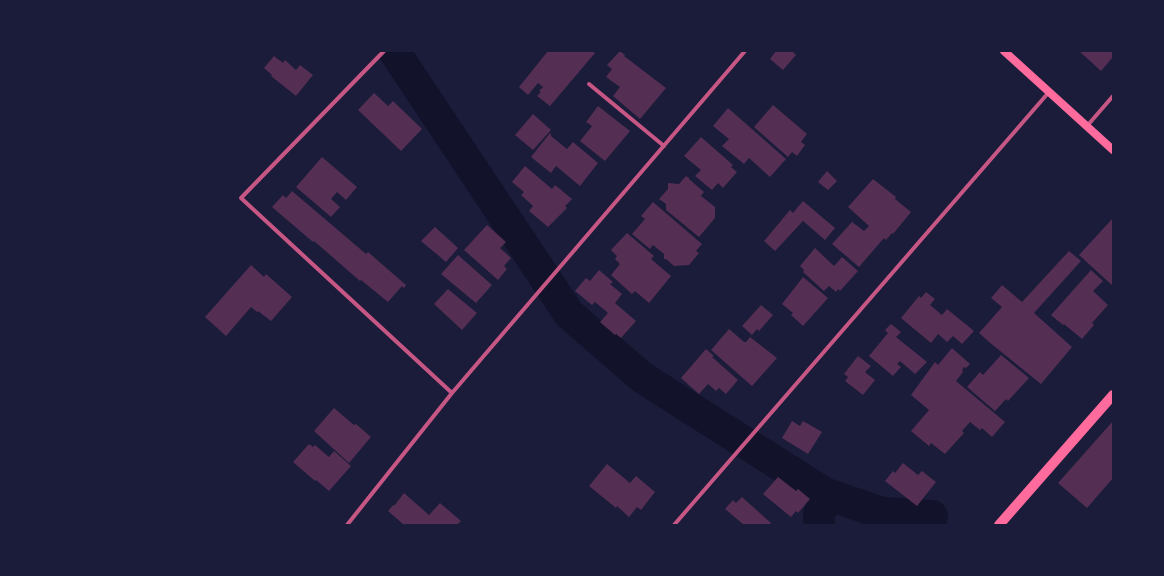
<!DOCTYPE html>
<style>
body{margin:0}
#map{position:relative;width:1164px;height:576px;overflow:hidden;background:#1b1b3a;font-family:Inter,sans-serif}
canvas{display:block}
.frame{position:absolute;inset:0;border:52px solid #1b1b3a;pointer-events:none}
</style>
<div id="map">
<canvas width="1164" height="576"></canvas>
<div class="frame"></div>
</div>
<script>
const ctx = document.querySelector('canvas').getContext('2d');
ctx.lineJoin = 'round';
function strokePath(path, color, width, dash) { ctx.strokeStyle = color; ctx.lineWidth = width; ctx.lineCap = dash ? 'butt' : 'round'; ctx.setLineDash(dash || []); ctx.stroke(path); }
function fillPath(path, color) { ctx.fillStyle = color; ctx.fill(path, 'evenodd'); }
const river = new Path2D(`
 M 394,51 L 569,314 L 643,378 L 826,494 L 882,513 L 932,516
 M 819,525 L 819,515 L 826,494`);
const building = new Path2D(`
 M 548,51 L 592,51 L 595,53 L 550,106 L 537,96 L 541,92 L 539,91 L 543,87 L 538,83 L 528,95 L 519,87 Z
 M 620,51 L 625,55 L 624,56 L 666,88 L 640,119 L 613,96 L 620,87 L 606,77 L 612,69 L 607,65 Z
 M 776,51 L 792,51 L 796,55 L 783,70 L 770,59 Z
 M 1079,51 L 1110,51 L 1113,53 L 1113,57 L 1101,71 Z
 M 274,56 L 283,63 L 285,60 L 296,70 L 300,65 L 313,75 L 296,96 L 271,76 L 272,75 L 264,68 Z
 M 374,93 L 388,106 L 393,101 L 422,129 L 401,151 L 358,110 Z
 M 773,105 L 807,134 L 801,142 L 805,145 L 797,156 L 792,152 L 788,157 L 754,127 Z
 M 598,106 L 630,131 L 605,161 L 580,141 L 592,126 L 586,122 Z
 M 728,108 L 786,159 L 770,177 L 749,158 L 744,164 L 722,146 L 729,139 L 713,126 Z
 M 533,114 L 551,130 L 533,150 L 515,135 Z
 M 550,133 L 551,135 L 551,136 L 567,149 L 573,142 L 598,163 L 580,186 L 556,166 L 551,173 L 531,157 Z
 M 701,137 L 733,165 L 731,167 L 737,172 L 723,188 L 718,183 L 712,190 L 695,176 L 701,170 L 684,156 Z
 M 322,157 L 357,187 L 346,200 L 337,192 L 331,199 L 340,207 L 331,217 L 296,187 Z
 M 525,166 L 552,189 L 555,185 L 572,199 L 565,206 L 567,208 L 548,227 L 529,211 L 533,206 L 521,195 L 524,192 L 512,182 Z
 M 827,171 L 837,181 L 828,190 L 818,182 Z
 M 686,176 L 689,178 L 689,179 L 704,192 L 701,196 L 715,207 L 715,218 L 699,237 L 666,210 L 666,204 L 659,199 L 668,189 L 668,183 L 679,184 Z
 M 873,179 L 896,197 L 895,199 L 911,212 L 893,234 L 892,233 L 886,240 L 884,238 L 859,267 L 832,244 L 852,222 L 864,231 L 869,226 L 848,207 Z
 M 292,191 L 366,254 L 368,252 L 406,285 L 404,288 L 402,286 L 388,302 L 361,280 L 360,281 L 314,241 L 313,242 L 272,207 L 283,195 L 286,198 Z
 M 803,201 L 835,228 L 825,240 L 803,221 L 775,251 L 764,241 L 790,210 L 793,213 Z
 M 653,202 L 702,244 L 696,251 L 699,253 L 689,265 L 674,266 L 666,259 L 664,259 L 664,254 L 653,245 L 650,249 L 632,234 L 645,219 L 641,216 Z
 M 1113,218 L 1113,286 L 1079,255 Z
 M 487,225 L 506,242 L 500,248 L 511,258 L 504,266 L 507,269 L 498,280 L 464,250 Z
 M 435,227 L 458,248 L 446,262 L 421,241 Z
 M 627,233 L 654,256 L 651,259 L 671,276 L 649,303 L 635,291 L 632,294 L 611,275 L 620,264 L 615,259 L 617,256 L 611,250 Z
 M 815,248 L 834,266 L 842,257 L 858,271 L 840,291 L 838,289 L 836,292 L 829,286 L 824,291 L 803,272 L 804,270 L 800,266 Z
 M 1069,251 L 1081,261 L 1034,313 L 1072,347 L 1041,384 L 989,342 L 979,333 L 1002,307 L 991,298 L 1002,285 L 1022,302 Z
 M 458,255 L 492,285 L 476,303 L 441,274 Z
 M 251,265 L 264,277 L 266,274 L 292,297 L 271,321 L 258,311 L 257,312 L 251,307 L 226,336 L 205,317 Z
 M 599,270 L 613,282 L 610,284 L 622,294 L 615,303 L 636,321 L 621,338 L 616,334 L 615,335 L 600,322 L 608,313 L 595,302 L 592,305 L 575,291 L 586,278 L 590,281 Z
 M 1091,270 L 1103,281 L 1093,291 L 1108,305 L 1092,323 L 1094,325 L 1082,339 L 1064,324 L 1063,325 L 1051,315 Z
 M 803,277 L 828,298 L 803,326 L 791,315 L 793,313 L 782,304 Z
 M 448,289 L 477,313 L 462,330 L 434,304 Z
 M 926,292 L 935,299 L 930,305 L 942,315 L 947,309 L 974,331 L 962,344 L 953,336 L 947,342 L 938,334 L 931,343 L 901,318 L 919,296 L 921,298 Z
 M 761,305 L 773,315 L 759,331 L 757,329 L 752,335 L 742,326 Z
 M 891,324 L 901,332 L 896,337 L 927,362 L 915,374 L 900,361 L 897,364 L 901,367 L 893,376 L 869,356 L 888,333 L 885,330 Z
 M 729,329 L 744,342 L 746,342 L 750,337 L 777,358 L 752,386 L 711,350 Z
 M 952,348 L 970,364 L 966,368 L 964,367 L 962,370 L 963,372 L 956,381 L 1005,422 L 992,437 L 982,428 L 980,430 L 970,422 L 962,431 L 964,433 L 945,454 L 931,443 L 929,446 L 911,431 L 929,410 L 911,395 L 935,362 L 938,365 Z
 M 706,349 L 714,356 L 712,357 L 738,380 L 726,394 L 719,388 L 716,391 L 708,384 L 699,394 L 681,378 Z
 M 1001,355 L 1029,378 L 1008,401 L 1006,399 L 995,411 L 967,387 L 980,372 L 983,375 Z
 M 858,356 L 871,366 L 865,372 L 875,380 L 863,395 L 845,381 L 848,377 L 844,374 Z
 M 334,408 L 354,425 L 356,424 L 371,437 L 349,463 L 314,431 Z
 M 792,421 L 800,426 L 803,421 L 822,432 L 808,454 L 782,438 Z
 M 1113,421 L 1113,478 L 1087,508 L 1058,483 Z
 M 309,444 L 313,447 L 315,445 L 329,457 L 334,451 L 351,466 L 329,491 L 316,480 L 315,481 L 293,462 Z
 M 903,463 L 918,475 L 922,471 L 936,482 L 917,506 L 885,481 L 893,471 L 895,473 Z
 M 607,464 L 630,483 L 636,476 L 655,492 L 641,510 L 637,507 L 629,517 L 617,506 L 616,508 L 589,486 Z
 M 778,477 L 796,491 L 798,489 L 810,499 L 798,513 L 796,511 L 791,517 L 763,494 Z
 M 404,493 L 429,515 L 440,503 L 461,521 L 457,525 L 404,525 L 388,511 L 393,505 L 394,506 Z
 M 742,497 L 771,523 L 769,525 L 744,525 L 725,509 L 733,500 L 736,503 Z`);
const minor = new Path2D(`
 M 384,51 L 241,198 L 452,393
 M 589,84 L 664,146
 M 1087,126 L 1113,96
 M 347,525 L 452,393 L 745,51
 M 674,525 L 1049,92`);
const secondary = new Path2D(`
 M 1004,51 L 1113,150`);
const primary = new Path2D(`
 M 999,525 L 1113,395`);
strokePath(river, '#12122b', 32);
fillPath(building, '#542f53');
strokePath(minor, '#c65784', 4);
strokePath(secondary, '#ff6b9d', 8);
strokePath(primary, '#ff6b9d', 10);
</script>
